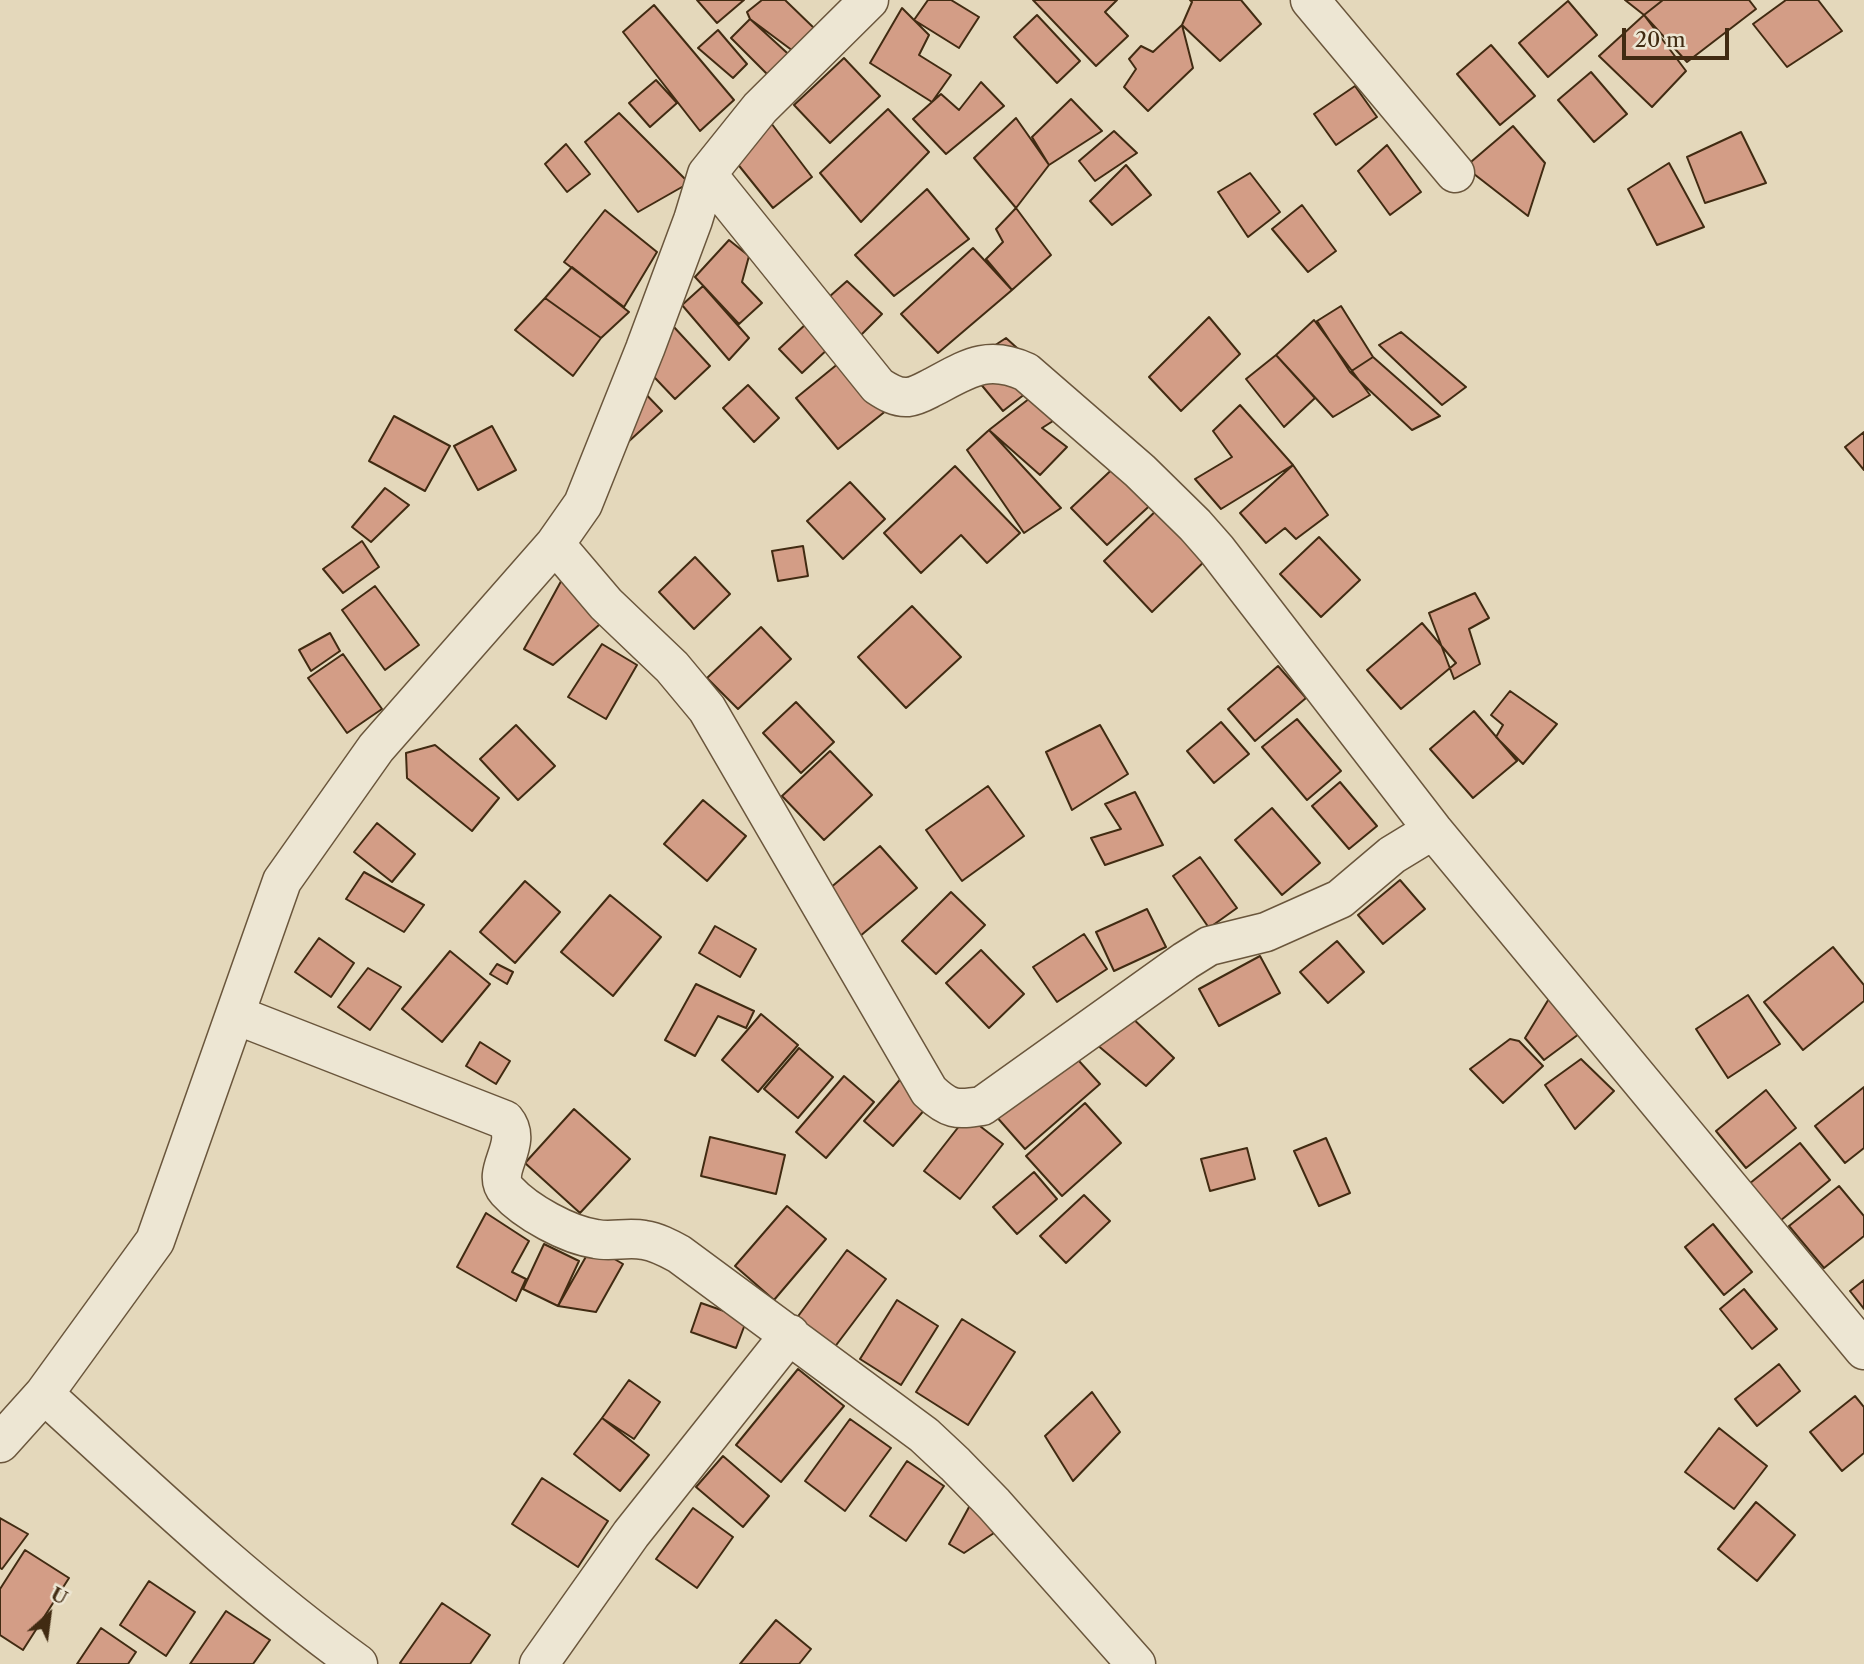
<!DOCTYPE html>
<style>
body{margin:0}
#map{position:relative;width:1864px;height:1664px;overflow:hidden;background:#e4d8bb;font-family:"Libre Caslon Text",serif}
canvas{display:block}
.north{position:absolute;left:14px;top:1580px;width:70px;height:70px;-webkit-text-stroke:5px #ede6d3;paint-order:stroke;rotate:28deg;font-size:19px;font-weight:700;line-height:28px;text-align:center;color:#412b12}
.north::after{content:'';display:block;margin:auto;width:24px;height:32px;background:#412b12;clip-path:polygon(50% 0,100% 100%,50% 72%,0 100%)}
.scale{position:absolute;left:1622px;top:28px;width:107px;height:32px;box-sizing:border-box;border:4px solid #412b12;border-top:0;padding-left:9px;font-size:21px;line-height:24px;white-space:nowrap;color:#412b12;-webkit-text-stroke:5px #ede6d3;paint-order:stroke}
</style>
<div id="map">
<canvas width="1864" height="1664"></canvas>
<div class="north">U</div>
<div class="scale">20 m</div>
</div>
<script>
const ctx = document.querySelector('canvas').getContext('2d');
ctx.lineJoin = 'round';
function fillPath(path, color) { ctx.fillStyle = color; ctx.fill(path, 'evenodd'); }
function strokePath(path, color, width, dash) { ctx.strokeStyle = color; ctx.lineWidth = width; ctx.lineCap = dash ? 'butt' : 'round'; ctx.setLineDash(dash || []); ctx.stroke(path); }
const building = new Path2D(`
 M 697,0 L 744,0 L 717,23 Z
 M 762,0 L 785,0 L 815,29 L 793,51 L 750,19 L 747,12 Z
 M 928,0 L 951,0 L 979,17 L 959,48 L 914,20 Z
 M 1033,0 L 1117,0 L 1105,12 L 1128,36 L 1096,66 Z
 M 1190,0 L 1241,0 L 1261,24 L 1220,61 L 1182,25 L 1192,2 Z
 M 1625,0 L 1663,0 L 1644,15 Z
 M 1663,0 L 1749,0 L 1756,9 L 1687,62 L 1644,15 Z
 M 1786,0 L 1818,0 L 1842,31 L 1787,67 L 1753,24 Z
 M 1568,1 L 1597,35 L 1548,77 L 1519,43 Z
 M 654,5 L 734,100 L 700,131 L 623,32 Z
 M 902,8 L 929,35 L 919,55 L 951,75 L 932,102 L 870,63 Z
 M 1037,15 L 1080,61 L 1057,83 L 1014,37 Z
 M 1644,15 L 1686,71 L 1652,107 L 1599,56 Z
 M 750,19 L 797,62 L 774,81 L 731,38 Z
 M 1182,25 L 1193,68 L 1148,111 L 1124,87 L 1136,69 L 1129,59 L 1141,46 L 1153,52 Z
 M 718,30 L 747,64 L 733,78 L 698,48 Z
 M 1491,45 L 1535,96 L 1500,125 L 1457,74 Z
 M 844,58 L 880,96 L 830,143 L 794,105 Z
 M 1591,72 L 1627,114 L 1594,142 L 1558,100 Z
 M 656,80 L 677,103 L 650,127 L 629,103 Z
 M 981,82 L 1004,106 L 946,154 L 913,119 L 941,94 L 959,110 Z
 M 1355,86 L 1377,117 L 1336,145 L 1314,114 Z
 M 1071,99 L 1102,131 L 1049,165 L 1032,137 Z
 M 888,109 L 929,152 L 861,222 L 820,173 Z
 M 619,113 L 689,183 L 638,212 L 585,142 Z
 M 1016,118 L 1049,165 L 1016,208 L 974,158 Z
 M 771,123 L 812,177 L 773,208 L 736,162 Z
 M 1513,126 L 1545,163 L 1528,216 L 1465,167 Z
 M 1114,131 L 1137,153 L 1095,181 L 1079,161 Z
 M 1741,132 L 1766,183 L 1705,203 L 1687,157 Z
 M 566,144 L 590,174 L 567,192 L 545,164 Z
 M 1387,145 L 1421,192 L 1390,215 L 1358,171 Z
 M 1669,163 L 1704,227 L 1657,245 L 1628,189 Z
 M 1126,165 L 1151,195 L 1112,225 L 1090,201 Z
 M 1250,173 L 1280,212 L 1248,237 L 1218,192 Z
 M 927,189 L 969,239 L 894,296 L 855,255 Z
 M 1302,205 L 1336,251 L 1308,272 L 1272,229 Z
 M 1016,208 L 1051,255 L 1012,290 L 986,259 L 1003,242 L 996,229 Z
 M 605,210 L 657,252 L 624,307 L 564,262 Z
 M 729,240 L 749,256 L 742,282 L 762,303 L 739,324 L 695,277 Z
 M 973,248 L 1012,290 L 938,353 L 901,314 Z
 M 572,267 L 629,312 L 601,338 L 545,298 Z
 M 847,281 L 882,314 L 854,342 L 820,305 Z
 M 703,286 L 749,338 L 729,360 L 682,305 Z
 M 545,298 L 601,338 L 573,376 L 515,330 Z
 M 1341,306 L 1373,357 L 1350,372 L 1317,321 Z
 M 1209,317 L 1240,354 L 1181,411 L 1149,377 Z
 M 1314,320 L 1370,395 L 1333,417 L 1276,355 Z
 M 807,323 L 830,347 L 802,373 L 779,349 Z
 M 673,326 L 710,366 L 675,399 L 637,359 Z
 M 1401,332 L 1466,387 L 1442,405 L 1379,345 Z
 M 1006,338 L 1048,376 L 1003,411 L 965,365 Z
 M 1276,355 L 1315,398 L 1284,427 L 1246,379 Z
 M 1373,357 L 1440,416 L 1412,430 L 1350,372 Z
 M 845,358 L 887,410 L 838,449 L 796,398 Z
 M 637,385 L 662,411 L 627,443 Z
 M 748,385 L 779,418 L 754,442 L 723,408 Z
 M 1039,391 L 1064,414 L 1042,428 L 1067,447 L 1040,475 L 989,430 Z
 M 1240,405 L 1293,465 L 1221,509 L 1195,479 L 1232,457 L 1213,431 Z
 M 394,416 L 450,446 L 425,491 L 369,461 Z
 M 492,426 L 516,470 L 478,490 L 454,446 Z
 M 989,430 L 1061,508 L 1024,533 L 967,450 Z
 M 1864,432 L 1864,470 L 1845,447 Z
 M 1121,461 L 1157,499 L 1107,545 L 1071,508 Z
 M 1293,465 L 1328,515 L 1296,539 L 1285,528 L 1266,543 L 1240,513 Z
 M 955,466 L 1020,533 L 987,563 L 961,535 L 921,573 L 884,533 Z
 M 850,482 L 885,519 L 843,559 L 807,521 Z
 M 385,488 L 409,505 L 371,542 L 352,527 Z
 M 1163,504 L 1211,555 L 1152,612 L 1104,561 Z
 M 1319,537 L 1360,580 L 1321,617 L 1280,574 Z
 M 362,541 L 379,567 L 343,593 L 323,569 Z
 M 803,546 L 808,576 L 778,581 L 772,551 Z
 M 695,557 L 730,594 L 694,629 L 659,592 Z
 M 565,574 L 607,618 L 553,665 L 524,649 Z
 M 375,586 L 419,645 L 385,670 L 342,610 Z
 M 1475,593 L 1489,618 L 1469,629 L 1480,664 L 1454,679 L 1429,613 Z
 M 912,606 L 961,657 L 906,708 L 858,657 Z
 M 1422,623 L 1456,663 L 1401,709 L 1367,670 Z
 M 761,627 L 791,659 L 738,709 L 707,678 Z
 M 330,633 L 340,651 L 311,671 L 299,650 Z
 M 602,644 L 637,665 L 606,719 L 568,697 Z
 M 343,654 L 382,709 L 347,733 L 308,678 Z
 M 1278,666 L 1306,698 L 1255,741 L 1228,709 Z
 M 1510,691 L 1557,724 L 1523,764 L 1496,737 L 1503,725 L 1491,715 Z
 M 796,702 L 834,742 L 801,773 L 763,733 Z
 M 1474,711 L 1517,761 L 1473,798 L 1430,749 Z
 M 1297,719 L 1341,771 L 1307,800 L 1262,747 Z
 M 1221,722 L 1249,754 L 1214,783 L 1187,751 Z
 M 516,725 L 555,766 L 518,800 L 480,759 Z
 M 1100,725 L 1128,774 L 1072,810 L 1046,752 Z
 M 435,745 L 499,798 L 472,831 L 407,778 L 406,753 Z
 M 830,751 L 872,795 L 824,840 L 782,796 Z
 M 1340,782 L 1377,826 L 1349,849 L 1312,806 Z
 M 988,786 L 1024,836 L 962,881 L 926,830 Z
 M 1135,792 L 1163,845 L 1105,865 L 1091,838 L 1121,829 L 1105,804 Z
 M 703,800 L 746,836 L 707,881 L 664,844 Z
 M 1272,808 L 1320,863 L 1282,895 L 1235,840 Z
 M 377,823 L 415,854 L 392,882 L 354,852 Z
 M 880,846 L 917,888 L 859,937 L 823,894 Z
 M 1200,857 L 1237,908 L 1209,928 L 1173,876 Z
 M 364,872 L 424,905 L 404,932 L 346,899 Z
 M 1400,880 L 1425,909 L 1383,944 L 1358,915 Z
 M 525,881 L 560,912 L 515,963 L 480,932 Z
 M 951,892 L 985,925 L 936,974 L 902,941 Z
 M 610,895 L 661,937 L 613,996 L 561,952 Z
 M 1147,909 L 1166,947 L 1114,971 L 1096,932 Z
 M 715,926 L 756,949 L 740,977 L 699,953 Z
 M 1084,934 L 1107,969 L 1057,1002 L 1033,967 Z
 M 319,938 L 354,963 L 331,997 L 295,972 Z
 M 1337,941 L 1364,972 L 1328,1003 L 1300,972 Z
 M 1833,947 L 1864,985 L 1864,1001 L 1803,1050 L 1764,1002 Z
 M 981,950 L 1024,994 L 989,1028 L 946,983 Z
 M 450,951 L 490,984 L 442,1042 L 402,1009 Z
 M 1260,956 L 1280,993 L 1219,1026 L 1199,989 Z
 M 497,964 L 513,972 L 507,984 L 490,974 Z
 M 368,968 L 401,987 L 370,1030 L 338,1007 Z
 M 696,984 L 754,1011 L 746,1028 L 718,1016 L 695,1056 L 665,1040 Z
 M 1748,995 L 1780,1044 L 1728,1078 L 1696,1029 Z
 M 1550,997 L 1583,1031 L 1544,1060 L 1525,1038 Z
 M 1126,1012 L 1174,1058 L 1146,1086 L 1096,1044 Z
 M 761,1014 L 798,1045 L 758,1092 L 722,1060 Z
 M 1510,1039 L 1519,1041 L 1543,1066 L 1503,1103 L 1470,1069 Z
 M 480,1042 L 510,1061 L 496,1084 L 466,1066 Z
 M 799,1048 L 833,1077 L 798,1118 L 764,1089 Z
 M 1069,1050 L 1100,1084 L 1025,1149 L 995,1115 Z
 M 1581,1059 L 1614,1091 L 1575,1129 L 1545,1085 Z
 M 904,1075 L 933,1100 L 893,1146 L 864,1121 Z
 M 844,1076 L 874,1102 L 826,1158 L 796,1132 Z
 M 1864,1087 L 1864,1148 L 1845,1163 L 1815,1126 Z
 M 1766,1090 L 1796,1128 L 1746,1168 L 1716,1131 Z
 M 1085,1103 L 1121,1143 L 1062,1196 L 1026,1156 Z
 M 574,1109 L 630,1159 L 580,1213 L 525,1163 Z
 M 967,1116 L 1003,1144 L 960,1199 L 924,1171 Z
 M 710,1137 L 785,1155 L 776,1194 L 701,1176 Z
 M 1326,1138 L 1350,1193 L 1319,1206 L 1294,1151 Z
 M 1800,1143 L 1830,1180 L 1769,1230 L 1739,1192 Z
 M 1247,1148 L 1255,1179 L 1210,1191 L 1201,1159 Z
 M 1034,1172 L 1057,1199 L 1017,1234 L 993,1207 Z
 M 1839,1186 L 1864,1216 L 1864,1236 L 1824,1268 L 1789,1226 Z
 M 1084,1195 L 1110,1221 L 1066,1263 L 1040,1236 Z
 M 787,1206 L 826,1239 L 774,1300 L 735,1266 Z
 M 486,1213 L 529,1241 L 512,1272 L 526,1279 L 516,1301 L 457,1267 Z
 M 1713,1224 L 1752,1272 L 1724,1295 L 1685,1247 Z
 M 544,1244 L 579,1261 L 558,1306 L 523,1289 Z
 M 592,1246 L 623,1264 L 596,1312 L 558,1306 Z
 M 847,1250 L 886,1279 L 834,1348 L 796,1319 Z
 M 1864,1280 L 1864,1309 L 1850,1291 Z
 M 1744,1289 L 1777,1329 L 1752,1349 L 1720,1309 Z
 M 897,1300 L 938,1326 L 901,1385 L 860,1359 Z
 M 701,1303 L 747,1319 L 736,1348 L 691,1332 Z
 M 962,1319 L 1015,1352 L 968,1425 L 916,1392 Z
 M 1779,1364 L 1800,1391 L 1757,1426 L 1735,1399 Z
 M 798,1369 L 844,1406 L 781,1482 L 736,1445 Z
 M 629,1380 L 660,1402 L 634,1439 L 602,1418 Z
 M 1092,1392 L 1120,1432 L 1073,1481 L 1045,1436 Z
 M 1855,1396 L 1864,1407 L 1864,1453 L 1842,1471 L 1810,1432 Z
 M 602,1418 L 649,1455 L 620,1491 L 574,1454 Z
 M 850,1419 L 891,1448 L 845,1511 L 805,1481 Z
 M 1719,1428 L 1767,1466 L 1734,1509 L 1685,1472 Z
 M 723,1456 L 769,1496 L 743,1527 L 696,1487 Z
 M 907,1461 L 944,1486 L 906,1541 L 870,1516 Z
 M 542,1478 L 608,1521 L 578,1567 L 512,1524 Z
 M 975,1496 L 1003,1527 L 964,1553 L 949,1544 Z
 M 1756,1502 L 1795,1535 L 1757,1581 L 1718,1549 Z
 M 693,1508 L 733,1537 L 697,1588 L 656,1559 Z
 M 0,1518 L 28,1534 L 2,1569 L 0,1568 Z
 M 25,1550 L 69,1578 L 23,1650 L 0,1635 L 0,1589 Z
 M 149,1581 L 195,1612 L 166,1656 L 120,1625 Z
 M 442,1603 L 490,1635 L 470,1664 L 402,1664 L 400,1663 Z
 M 226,1611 L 270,1640 L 253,1664 L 190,1664 Z
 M 776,1620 L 811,1649 L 799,1664 L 740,1664 Z
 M 101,1628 L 136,1652 L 128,1664 L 77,1664 Z`);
const minor = new Path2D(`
 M 1310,0 L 1455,173
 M 707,174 L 878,386 C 887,392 897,398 908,397 C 917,396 925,391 933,387 C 967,369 987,354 1026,372 L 1140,471 L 1195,525 L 1217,550 L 1433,830 L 1864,1350
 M 555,544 L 606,604 L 672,667 L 707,709 L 929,1091 C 949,1110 956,1110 982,1106 L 1185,961 L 1209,946 L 1266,932 L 1340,899 L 1392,855 L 1433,830
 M 236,1015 L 505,1120 C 525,1144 489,1171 507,1191 C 526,1212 568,1235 596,1239 C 611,1242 628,1237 644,1240 C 657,1242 668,1248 679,1254 L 924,1435 L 955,1464 L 994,1504 L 1136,1664
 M 44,1394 C 146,1487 246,1583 358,1664
 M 0,1443 L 44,1394 L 155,1241 L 282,881 L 376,748 L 555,544 L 583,504 L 645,349 L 693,220 L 707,174 L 760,108 L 869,0
 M 539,1664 L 631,1534 L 790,1334`);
fillPath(building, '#d39d86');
strokePath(building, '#412b12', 2);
strokePath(minor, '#6a563c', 41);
strokePath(minor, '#ede6d3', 38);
</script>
